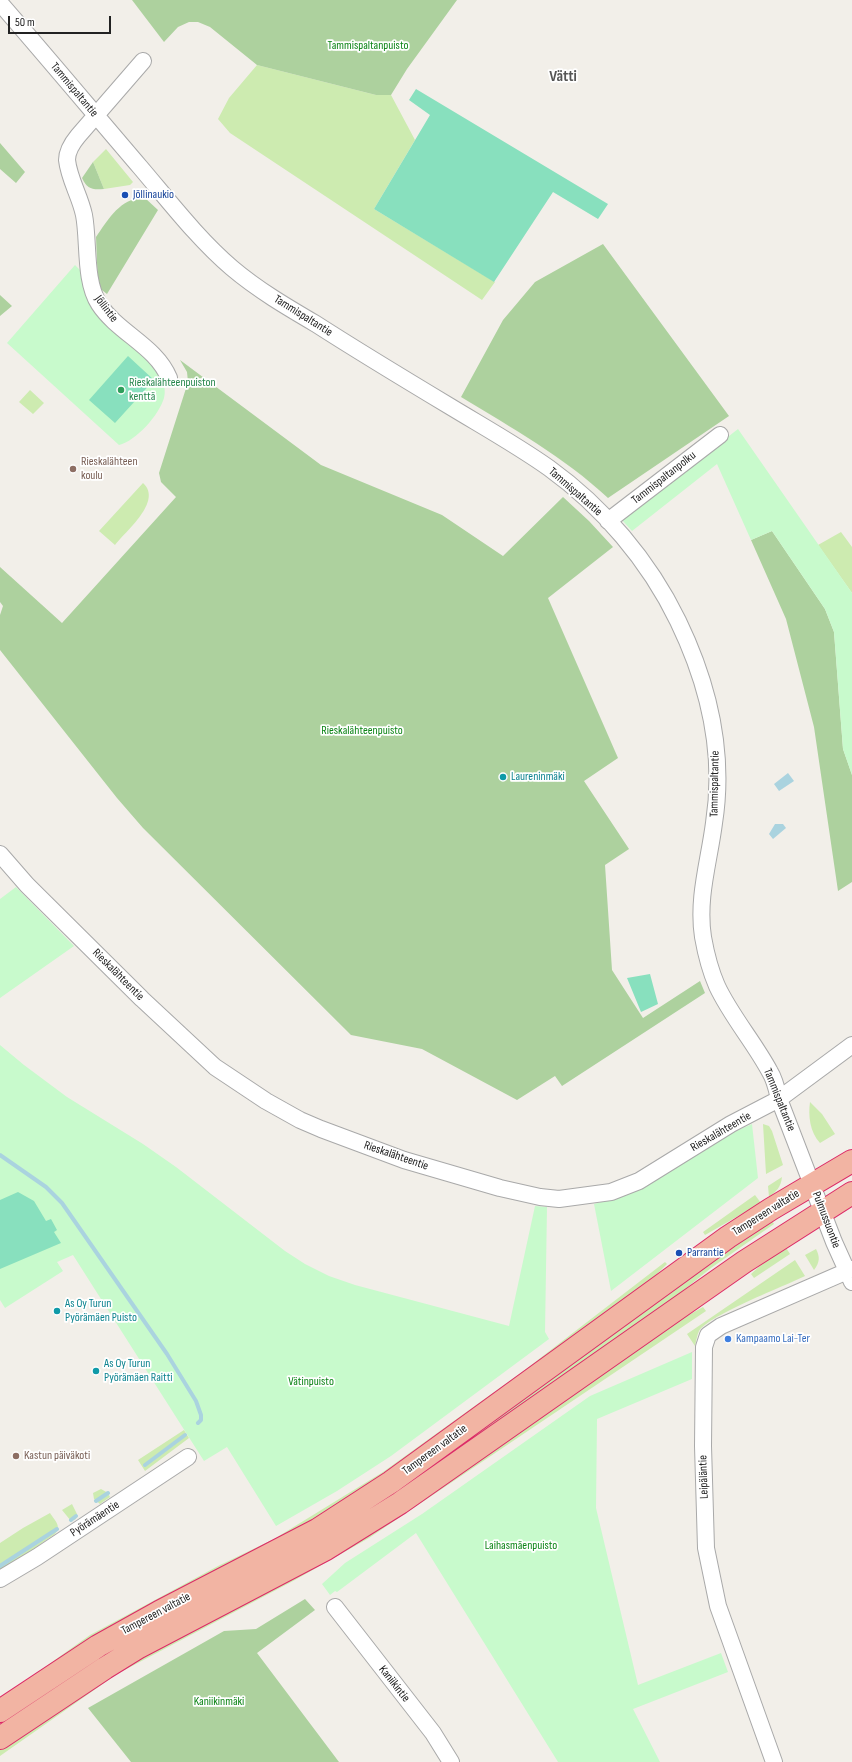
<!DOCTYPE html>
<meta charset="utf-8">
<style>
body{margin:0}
#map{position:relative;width:852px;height:1762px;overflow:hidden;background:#f2efe9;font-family:"Sofia Sans Condensed",sans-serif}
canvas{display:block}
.scale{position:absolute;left:8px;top:16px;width:103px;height:18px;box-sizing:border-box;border:2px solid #222;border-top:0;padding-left:5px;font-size:12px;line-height:14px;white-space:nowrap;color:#222;-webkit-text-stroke:3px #fff;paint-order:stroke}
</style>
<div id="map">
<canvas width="852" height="1762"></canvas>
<div class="scale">50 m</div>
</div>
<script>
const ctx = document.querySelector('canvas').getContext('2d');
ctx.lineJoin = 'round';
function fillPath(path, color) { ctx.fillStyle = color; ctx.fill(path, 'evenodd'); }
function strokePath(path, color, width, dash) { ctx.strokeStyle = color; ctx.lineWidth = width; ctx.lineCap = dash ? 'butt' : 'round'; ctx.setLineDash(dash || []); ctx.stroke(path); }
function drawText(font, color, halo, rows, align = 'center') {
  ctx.font = font + ' "Sofia Sans Condensed",sans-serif'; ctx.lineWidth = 3.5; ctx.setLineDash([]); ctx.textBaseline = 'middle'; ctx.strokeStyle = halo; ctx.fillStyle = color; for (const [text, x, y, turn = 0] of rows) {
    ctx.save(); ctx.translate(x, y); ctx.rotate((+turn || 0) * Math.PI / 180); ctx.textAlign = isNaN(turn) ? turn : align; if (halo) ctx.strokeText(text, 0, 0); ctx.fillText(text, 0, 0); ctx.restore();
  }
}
const grass = new Path2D(`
 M 257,65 L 376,95 L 391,95 L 415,140 L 374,209 L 495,282 L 482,300 L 230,133 L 218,119 L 229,98 Z
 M 106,149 L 133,182 L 130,185 L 104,189 L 93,162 Z
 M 30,390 L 44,403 L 33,414 L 19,402 Z
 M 143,483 C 163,501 126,531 115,545 L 99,531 Z
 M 841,532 L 852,547 L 852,593 L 818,545 Z
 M 810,1102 L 822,1114 L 835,1134 L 820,1143 C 810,1132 808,1116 810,1102 Z
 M 763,1124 L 769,1126 L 772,1131 L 783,1165 L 766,1174 Z
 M 782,1177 C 781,1187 776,1192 769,1197 L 768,1186 Z
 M 755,1195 L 761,1203 L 705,1235 L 703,1232 Z
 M 771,1219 L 774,1224 L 711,1268 L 663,1307 L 408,1488 L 62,1687 L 58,1682 L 180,1610 Z
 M 785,1246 L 790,1254 L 754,1278 L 751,1274 L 775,1252 Z
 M 816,1249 C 820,1257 820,1262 814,1270 L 805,1255 Z
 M 795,1260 L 805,1276 C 785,1286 709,1315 699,1331 C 697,1335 696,1342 695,1346 L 687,1334 Z
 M 665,1262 L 667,1264 L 643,1288 L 447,1432 L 323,1516 L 0,1699 L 90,1635 L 218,1566 L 274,1539 L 383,1472 L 526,1369 Z
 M 703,1307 L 706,1311 L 369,1538 L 295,1580 L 117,1674 L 0,1756 L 0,1749 L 4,1745 L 651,1336 Z
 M 184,1430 L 189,1438 L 145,1471 L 138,1460 Z
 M 101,1489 L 108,1493 L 110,1497 L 100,1504 L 94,1499 L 93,1493 Z
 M 72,1504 L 77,1514 L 76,1519 L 71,1521 L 62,1510 Z
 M 50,1513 C 55,1521 62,1526 55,1534 L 0,1572 L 0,1543 L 23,1528 Z`);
const forest = new Path2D(`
 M 132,0 L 457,0 L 407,69 L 391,95 L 376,95 L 257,65 L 210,27 L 198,22 L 189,22 L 178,27 L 164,42 Z
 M 0,143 L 25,172 L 16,183 L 0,169 Z
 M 93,162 L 104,189 C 92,190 87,189 82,178 Z
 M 138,198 L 145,198 L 158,210 L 107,294 L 98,287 L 96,237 C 107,221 118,202 138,198 Z
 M 603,244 L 729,416 L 608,498 C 564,457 512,428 461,397 L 503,320 L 535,282 Z
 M 0,295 L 12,306 L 0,316 Z
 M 180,360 L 321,465 L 442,515 L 503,556 L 563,497 L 589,521 L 613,547 L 548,598 L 618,758 L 584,781 L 629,849 L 605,865 L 612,970 L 643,1018 L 700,981 L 705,993 L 562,1086 L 555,1076 L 517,1100 L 422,1049 L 351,1035 L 143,828 L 117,798 L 0,650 L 0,615 L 3,606 L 0,602 L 0,567 L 62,623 L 176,497 L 161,482 L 159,473 L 188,382 L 187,372 Z
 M 772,531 L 825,609 L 834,632 L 843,749 L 852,775 L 852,882 L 838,891 L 814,727 L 786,619 L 751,540 Z
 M 305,1599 L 315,1610 L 257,1653 L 339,1762 L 131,1762 L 88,1708 L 224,1631 L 256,1629 Z`);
const park = new Path2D(`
 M 75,265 L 80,270 L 87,285 L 157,365 C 161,374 167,387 164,398 C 159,415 136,441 119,445 L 7,343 Z
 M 738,429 L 852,593 L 852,775 L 843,749 L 834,632 L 825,609 L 772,531 L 751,540 L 717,464 L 632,531 L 622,520 Z
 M 16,887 L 74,946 L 0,998 L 0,899 Z
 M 0,1045 L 24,1065 L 67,1097 L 143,1144 L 176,1167 L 285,1251 L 305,1264 L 329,1276 L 355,1285 L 509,1326 L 535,1206 L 547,1207 L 545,1332 L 549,1339 L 391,1456 L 337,1491 L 276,1526 L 227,1447 L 204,1461 L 73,1255 L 57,1262 L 63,1271 L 5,1308 L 0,1300 L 0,1289 L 18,1281 L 0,1289 Z
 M 752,1124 L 758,1178 L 611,1291 L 594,1204 L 623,1196 L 636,1190 L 727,1135 Z
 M 692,1352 L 692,1379 L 597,1419 L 596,1508 L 638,1685 L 721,1653 L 728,1672 L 633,1709 L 660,1762 L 558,1762 L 416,1533 L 337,1592 L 335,1591 L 330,1595 L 322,1584 L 345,1563 L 422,1514 L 590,1396 Z`);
const pitch = new Path2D(`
 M 416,89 L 608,204 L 598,219 L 553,192 L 494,282 L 374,209 L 430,115 L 409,100 Z
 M 128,356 L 154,380 L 115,423 L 89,400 Z
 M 650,974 L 658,1004 L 641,1012 L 627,978 Z
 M 18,1192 L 34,1201 L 46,1221 L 51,1219 L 57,1230 L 54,1232 L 61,1243 L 0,1269 L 0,1200 Z`);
const water = new Path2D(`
 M 788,773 L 794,781 L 779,791 L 774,784 Z
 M 775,824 L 783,824 L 786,828 L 773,839 L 769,834 Z`);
const stream = new Path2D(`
 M 0,1155 L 46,1187 L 62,1203 L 167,1354 L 196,1401 L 201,1415 L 201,1420 L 198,1423
 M 145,1465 L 185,1435
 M 96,1501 L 108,1493
 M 71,1520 L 76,1516
 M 0,1566 L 57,1529`);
const minor = new Path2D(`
 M 0,3 C 47,57 93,112 140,167 C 169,201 198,239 232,268 C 258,290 287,307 316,324 C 361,353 406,380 451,407 C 484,427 518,446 549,468 C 603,507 649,561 678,621 C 709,685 725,753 714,823 C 709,862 697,898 703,937 C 706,954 710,970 717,986 C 731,1016 754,1042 770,1072 C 775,1080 777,1090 779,1099 L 834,1242 L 852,1282
 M 143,61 L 78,136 C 73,142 67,151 67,160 C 69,179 80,196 84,215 C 89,241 84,281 99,304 C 118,333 156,346 169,378
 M 608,521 L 720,435
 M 0,854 L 27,885 L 142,999 L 215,1067 L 266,1101 L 300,1120 L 321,1129 L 404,1160 L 500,1188 L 540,1197 L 559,1199 L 611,1192 L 639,1181 L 731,1124 L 779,1099 L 852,1045
 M 0,1579 L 37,1557 L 188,1457
 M 335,1607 L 433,1733 L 451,1762
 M 774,1762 L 718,1606 L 706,1548 L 703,1446 L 704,1347 L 708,1335 L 721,1326 L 852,1269`);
const trunk = new Path2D(`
 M 0,1711 L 98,1646 L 159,1612 L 317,1530 L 391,1482 L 728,1237 L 771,1209 L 852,1161
 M 0,1738 L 105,1668 L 139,1647 L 326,1549 L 400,1503 L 744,1262 L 852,1193`);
const markers = [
 [125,195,4,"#1a4fb4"],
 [121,390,4,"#2e9e5b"],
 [73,469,4,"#8d6e63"],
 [503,777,4,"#0f9aa8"],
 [679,1253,4,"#1a4fb4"],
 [57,1311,4,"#0f9aa8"],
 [728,1339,4,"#3f7fe0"],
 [96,1371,4,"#0f9aa8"],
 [16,1456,4,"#8d6e63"]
];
const parkNames = [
 ["Tammispaltanpuisto",368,46],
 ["Rieskalähteenpuisto",362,731],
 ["Vätinpuisto",311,1382],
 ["Laihasmäenpuisto",521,1546],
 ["Kaniikinmäki",219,1702]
];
const streetNames = [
 ["Tammispaltantie",74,90,50],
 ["Jöllintie",106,309,53],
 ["Tammispaltantie",303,316,32],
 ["Tammispaltanpolku",664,478,-38],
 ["Tammispaltantie",575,492,41],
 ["Tammispaltantie",715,784,-89],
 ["Rieskalähteentie",118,975,45],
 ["Tammispaltantie",779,1100,68],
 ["Rieskalähteentie",721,1132,-30],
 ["Rieskalähteentie",396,1156,19],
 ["Tampereen valtatie",766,1213,-32],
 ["Pulmussuontie",826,1220,69],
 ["Tampereen valtatie",435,1450,-36],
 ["Leipäläntie",704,1477,-92],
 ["Pyörämäentie",95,1519,-33],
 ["Tampereen valtatie",156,1614,-28],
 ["Kaniikintie",394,1684,52]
];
const transitNames = [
 ["Jöllinaukio",133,195],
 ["Parrantie",687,1253]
];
const leisureNames = [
 ["Rieskalähteenpuiston",129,383],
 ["kenttä",129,397]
];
const educationNames = [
 ["Rieskalähteen",81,462],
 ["koulu",81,476],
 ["Kastun päiväkoti",24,1456]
];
const cultureNames = [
 ["Laureninmäki",511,777],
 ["As Oy Turun",65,1304],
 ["Pyörämäen Puisto",65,1318],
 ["As Oy Turun",104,1364],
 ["Pyörämäen Raitti",104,1378]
];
const shopNames = [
 ["Kampaamo Lai-Ter",736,1339]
];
const districtNames = [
 ["Vätti",563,77]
];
fillPath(grass, '#cdebb0');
fillPath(forest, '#add19e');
fillPath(park, '#c8facc');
fillPath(pitch, '#88e0be');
fillPath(water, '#aad3df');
strokePath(stream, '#aad3df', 4);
strokePath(minor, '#a9a9a9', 18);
strokePath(trunk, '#dc2a67', 24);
strokePath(minor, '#fff', 16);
strokePath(trunk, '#f2b4a3', 22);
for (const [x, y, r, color] of markers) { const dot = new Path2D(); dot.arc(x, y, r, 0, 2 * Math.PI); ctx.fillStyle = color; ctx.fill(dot); strokePath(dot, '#fff', 1.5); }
drawText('12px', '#0c8416', '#fff', parkNames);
drawText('12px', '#222', '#fff', streetNames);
drawText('12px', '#164399', '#fff', transitNames, 'left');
drawText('12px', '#27864d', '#fff', leisureNames, 'left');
drawText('12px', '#785e54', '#fff', educationNames, 'left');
drawText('12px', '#0d838f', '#fff', cultureNames, 'left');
drawText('12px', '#366cbe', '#fff', shopNames, 'left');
drawText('bold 16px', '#555', '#fff', districtNames);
</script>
